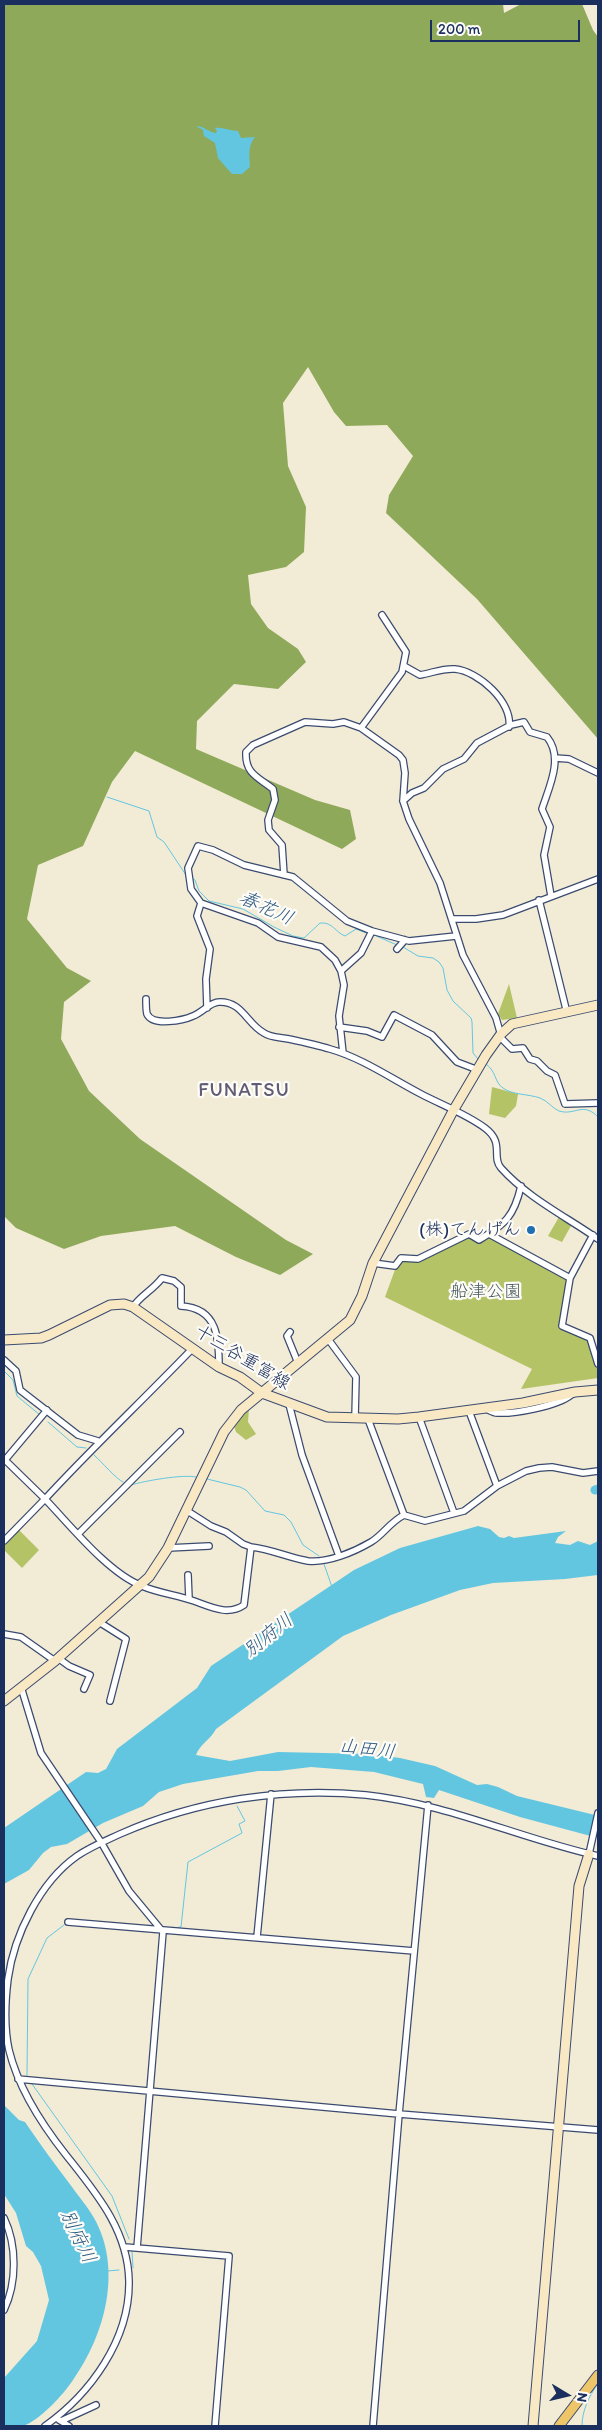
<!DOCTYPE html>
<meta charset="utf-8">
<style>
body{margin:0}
#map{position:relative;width:602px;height:2430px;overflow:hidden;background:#f2ebd5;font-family:Itim,sans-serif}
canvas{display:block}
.frame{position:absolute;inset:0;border:5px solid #1b2f5e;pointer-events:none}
.north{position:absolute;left:542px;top:2370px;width:50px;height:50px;-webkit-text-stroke:4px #fdfcf7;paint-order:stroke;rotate:99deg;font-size:14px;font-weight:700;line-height:20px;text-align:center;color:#1b2f5e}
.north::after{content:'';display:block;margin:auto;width:18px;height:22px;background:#1b2f5e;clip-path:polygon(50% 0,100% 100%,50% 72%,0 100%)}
.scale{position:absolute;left:430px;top:20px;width:150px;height:22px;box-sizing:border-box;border:2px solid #1b2f5e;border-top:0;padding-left:6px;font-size:15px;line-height:18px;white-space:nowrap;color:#1b2f5e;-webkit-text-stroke:4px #fdfcf7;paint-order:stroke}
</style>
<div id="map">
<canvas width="602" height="2430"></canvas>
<div class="frame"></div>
<div class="north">N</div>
<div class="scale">200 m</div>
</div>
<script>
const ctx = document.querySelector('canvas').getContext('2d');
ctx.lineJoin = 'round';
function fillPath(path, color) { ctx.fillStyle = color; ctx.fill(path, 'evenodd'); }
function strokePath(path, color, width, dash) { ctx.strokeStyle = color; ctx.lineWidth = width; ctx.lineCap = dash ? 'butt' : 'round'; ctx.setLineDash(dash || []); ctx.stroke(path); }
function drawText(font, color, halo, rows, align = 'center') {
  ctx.font = font + ' Itim,"Klee One",sans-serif'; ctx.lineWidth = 4.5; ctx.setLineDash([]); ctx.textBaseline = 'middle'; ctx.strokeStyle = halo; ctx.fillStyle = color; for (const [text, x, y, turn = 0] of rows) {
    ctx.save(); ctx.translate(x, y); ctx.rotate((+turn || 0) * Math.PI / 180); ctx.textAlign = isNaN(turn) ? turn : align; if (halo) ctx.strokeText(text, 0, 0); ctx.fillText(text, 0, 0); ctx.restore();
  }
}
const green = new Path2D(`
 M 509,984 L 517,1018 L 502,1020 L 498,1014 Z
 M 492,1087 L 518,1094 L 516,1106 L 505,1118 L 489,1114 Z
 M 559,1217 L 572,1224 L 562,1242 L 548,1236 Z
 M 468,1237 L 480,1243 L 488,1237 L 568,1281 L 560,1327 L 588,1340 L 598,1369 L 598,1378 L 521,1389 L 532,1369 L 385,1297 L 396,1267 L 402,1260 L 419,1260 Z
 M 249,1408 L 248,1422 L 256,1434 L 246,1440 L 236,1432 L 234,1426 Z
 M 19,1530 L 39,1550 L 22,1568 L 4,1550 L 4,1546 Z`);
const forest = new Path2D(`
 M 4,4 L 503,4 L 504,13 L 521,4 L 582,4 L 593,30 L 598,37 L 598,739 L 477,599 L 386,513 L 389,495 L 413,456 L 387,425 L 346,426 L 334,412 L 308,367 L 283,403 L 288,466 L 306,507 L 304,552 L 286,567 L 248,575 L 251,604 L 268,628 L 298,649 L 306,662 L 278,689 L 234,684 L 197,721 L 196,749 L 315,800 L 350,810 L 356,839 L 342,849 L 135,751 L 112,782 L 83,846 L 38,865 L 27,919 L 67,968 L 91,981 L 64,1002 L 61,1039 L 89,1091 L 140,1139 L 286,1240 L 313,1254 L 280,1275 L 236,1257 L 175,1226 L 101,1236 L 64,1249 L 16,1228 L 4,1216 Z`);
const water = new Path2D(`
 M 196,126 C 204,126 208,132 216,133 L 217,131 L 215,128 C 222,127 230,131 238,131 L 241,138 L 255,137 C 248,145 249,155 250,167 L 242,174 L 232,174 L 218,158 L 215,143 L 204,136 L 203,130 Z
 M 478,1526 L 490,1529 L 499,1537 L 504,1538 L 509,1536 L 514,1538 L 566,1531 L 558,1537 L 555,1543 L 570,1545 L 578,1541 L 590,1545 L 598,1541 L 598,1575 L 565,1579 L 493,1583 L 460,1590 L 391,1615 L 343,1636 L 216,1729 C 211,1739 199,1745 196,1755 L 230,1761 L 278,1752 L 370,1754 L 400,1758 L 435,1766 L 477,1785 L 487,1784 L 498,1787 L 517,1796 L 595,1815 L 598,1818 L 598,1838 L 520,1817 L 439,1790 L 434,1798 L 426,1797 L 423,1784 L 374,1772 L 311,1767 L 278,1771 L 258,1771 L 183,1784 L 159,1792 L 143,1806 L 103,1823 L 67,1844 L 51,1847 L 43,1853 L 29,1870 L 4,1884 L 4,1828 L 86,1772 L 98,1773 L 106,1769 L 117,1749 L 197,1688 L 211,1666 L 354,1570 L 400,1548 Z
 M 4,2105 L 19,2120 L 25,2122 C 40,2144 56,2166 72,2187 C 79,2197 88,2207 94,2218 C 123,2269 105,2335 73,2380 C 64,2394 39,2421 23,2426 C 18,2428 9,2426 4,2426 L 4,2378 L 37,2341 L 49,2300 L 41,2266 L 33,2252 L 26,2246 L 16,2213 L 4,2194 Z`);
const stream = new Path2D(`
 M 107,797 L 149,811 L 157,837 L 164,842 L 186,875
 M 192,878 L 195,880 L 199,891 L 209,901 L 243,909 L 274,927 L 293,936 L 304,938 L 320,923 C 333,922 335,932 345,936 L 356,929 L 366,933
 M 374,935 L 397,945
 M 403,947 L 418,956 L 433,958 L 439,962 L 443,968 L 447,990 L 453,1001 L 471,1018 L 472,1022 L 473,1053 L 478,1059
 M 486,1064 C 497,1072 494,1082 503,1088 C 512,1095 529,1094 540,1098 C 548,1101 552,1108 559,1111 C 575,1116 583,1101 598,1117
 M 4,1371 L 13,1380 L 17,1396 L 40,1415
 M 48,1422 L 77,1447 L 86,1448
 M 94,1455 C 102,1462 116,1479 123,1482
 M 207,1479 L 240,1487 L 246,1490 L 265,1511 L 284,1515 L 291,1522 L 303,1545 L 319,1556
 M 131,1485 C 144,1481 183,1474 196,1477
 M 595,1490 L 598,1489
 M 324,1564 L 332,1587
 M 174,1928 L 181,1927 L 188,1862 L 242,1833 L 239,1824 L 245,1821 L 237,1806
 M 27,2075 L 28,1979 L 47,1938 L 64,1925
 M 32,2084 L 112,2196 L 129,2239
 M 132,2251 L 133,2268
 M 107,2271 L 119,2270
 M 582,2426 C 582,2410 589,2397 598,2383`);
const river = new Path2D(`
 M 595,1490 L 598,1489`);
const street = new Path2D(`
 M 404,666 L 420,675 C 432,673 443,668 455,669 C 478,671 513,702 509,727
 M 361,728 L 402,672 L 406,652 L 382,615
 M 555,758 L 569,759 L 598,773
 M 403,801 L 412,793 L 424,788 L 443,769 L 464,759 L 477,743 L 511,725 L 524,722 L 530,732 L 547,737 C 564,758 549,787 542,809 L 550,827 L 544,855 L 551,896
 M 284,875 L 282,845 L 269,830 L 268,820 L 275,800 L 273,789 C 258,777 245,774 246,752 L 253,745 L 305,722 L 333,724 L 344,722 L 361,728 L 399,755 L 403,760 L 405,773 L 403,801 L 409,819 L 440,883 L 463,955 L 496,1018 L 502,1039 L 512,1049 L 523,1048 L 530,1059 L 537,1061 L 547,1071 L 555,1075 L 565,1104 L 598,1103
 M 539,900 L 567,1013
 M 201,903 L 197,916 L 210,949 L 206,979 L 207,1008
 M 452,919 L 476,919 L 503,915 L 598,879
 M 397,949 L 405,940
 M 341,971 L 361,953 L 372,931
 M 146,999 C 146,1003 146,1010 147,1014 C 153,1027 184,1020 193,1016 C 202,1013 210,1002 219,1002 C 242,1001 247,1024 264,1033 C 271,1038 281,1037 289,1039 C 303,1042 317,1045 330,1049 C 362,1058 392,1079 421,1094 C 442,1105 466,1114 485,1128 C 505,1143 491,1157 501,1168 C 528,1198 565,1216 598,1239
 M 339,1027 L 367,1031 L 382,1037 L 394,1015 L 432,1035 L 457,1062 L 478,1070
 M 343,1053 L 339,1016 L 344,985 L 341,971 L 335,960 L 321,947 L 278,937 L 258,923 L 201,903 L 191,889 L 188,868 L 198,846 L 213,850 L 244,865 L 293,877 L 347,921 L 372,931 L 409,941 L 456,936
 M 489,1234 L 570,1278
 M 593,1235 L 570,1278 L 562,1326 L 590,1338 L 598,1364
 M 373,1263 L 395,1266 L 401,1258 L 418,1259 L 469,1234 L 479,1240 C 505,1224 514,1217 521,1186
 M 133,1307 C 140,1296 153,1290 162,1278 L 174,1281 L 181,1287 L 181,1306 C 218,1308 219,1339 219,1367
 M 290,1332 L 287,1336 L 298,1363
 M 328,1339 L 356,1377 L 355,1418
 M 4,1360 L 16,1371 L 20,1390 L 78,1435 L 98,1441
 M 289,1404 L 302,1455 L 339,1556
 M 486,1409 C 489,1410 493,1413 497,1413 C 515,1414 557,1406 571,1395
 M 469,1411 L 497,1486
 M 419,1417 L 454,1513
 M 368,1419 L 404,1515
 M 4,1459 L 45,1499 C 93,1447 144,1399 192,1349
 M 5,1460 L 47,1410
 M 186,1510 L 211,1526 L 226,1532 L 243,1544 L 251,1547
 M 78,1534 L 180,1432
 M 4,1541 L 45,1499 C 70,1525 108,1573 142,1586 C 158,1593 177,1595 194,1601 C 211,1607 228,1616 244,1605 L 251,1547 C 271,1549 289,1558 308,1561 C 328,1563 354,1552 371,1542 C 383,1535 390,1522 404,1515 L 425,1521 L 464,1511 L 497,1486 L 526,1471 L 539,1468 L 552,1467 L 583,1473 L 598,1471
 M 168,1548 L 209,1546
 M 188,1575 L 189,1599
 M 99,1622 L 126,1639 L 110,1701
 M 4,1634 L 21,1637 L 55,1661
 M 58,1658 L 69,1666 L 90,1675 L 84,1689
 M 21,1687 L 41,1753 L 101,1842 L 129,1891 L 163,1932 L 137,2248
 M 589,1854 L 598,1813
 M 68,1922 L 414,1951
 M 257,1937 L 271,1794
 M 18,2079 L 399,2114 L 598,2130
 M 4,2218 C 17,2245 17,2283 4,2310
 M 125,2247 L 229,2256 L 215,2426
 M 59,2420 L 69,2426
 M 61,2421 L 96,2405
 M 45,2426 C 90,2394 130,2340 129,2281 C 128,2230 96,2193 66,2155 C 43,2126 18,2087 9,2050 C 4,2027 5,2003 8,1979 C 14,1935 40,1882 77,1856 C 90,1847 105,1841 120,1834 C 197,1800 283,1787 366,1795 C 449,1804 518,1838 598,1856
 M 373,2426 L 399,2114 L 428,1805`);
const secondary = new Path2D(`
 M 4,1340 L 41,1338 L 49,1335 L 110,1305 L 124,1304 L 133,1307 L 219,1367 L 240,1377 L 262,1393 L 327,1417 L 398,1419 L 419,1417 L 523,1403 L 575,1392 L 598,1390
 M 4,1701 L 55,1661 L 149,1577 L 168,1548 L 224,1432 L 241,1410 L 350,1320 L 362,1296 L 373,1263 L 453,1111 L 486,1055 L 501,1034 L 512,1024 L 598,1005
 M 533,2426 L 579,1886 L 589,1854`);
const primary = new Path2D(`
 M 559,2426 L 598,2375`);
const markers = [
 [531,1230,5,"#1f6fb2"]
];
const poiNames = [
 ["(株)てんげん",521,1230]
];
const parkNames = [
 ["船津公園",486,1292]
];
const streetNames = [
 ["十三谷重富線",242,1358,31]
];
const waterNames = [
 ["春花川",266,909,24],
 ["別府川",269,1636,-39],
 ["山田川",367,1750,7],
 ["別府川",77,2237,64]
];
const quarterNames = [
 ["FUNATSU",244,1091]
];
fillPath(green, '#b4c366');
fillPath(forest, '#8fa95b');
fillPath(water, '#63c6e1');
strokePath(stream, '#63c6e1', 1);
strokePath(river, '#63c6e1', 9);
strokePath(street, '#3b4b70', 8);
strokePath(secondary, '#3b4b70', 11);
strokePath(primary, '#3b4b70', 11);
strokePath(street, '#fff', 5.5);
strokePath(secondary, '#f8e8c3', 9);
strokePath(primary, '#eec569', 9);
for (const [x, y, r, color] of markers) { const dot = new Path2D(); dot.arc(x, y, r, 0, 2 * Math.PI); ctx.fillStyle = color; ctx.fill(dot); strokePath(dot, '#fdfcf7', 2); }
drawText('18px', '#1b2f5e', '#fdfcf7', poiNames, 'right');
drawText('18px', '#495b60', '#fdfcf7', parkNames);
drawText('18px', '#1b2f5e', '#fdfcf7', streetNames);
drawText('italic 19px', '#315c85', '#fdfcf7', waterNames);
ctx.letterSpacing = '1px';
drawText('20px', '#615b75', '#fdfcf7', quarterNames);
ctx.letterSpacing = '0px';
</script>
